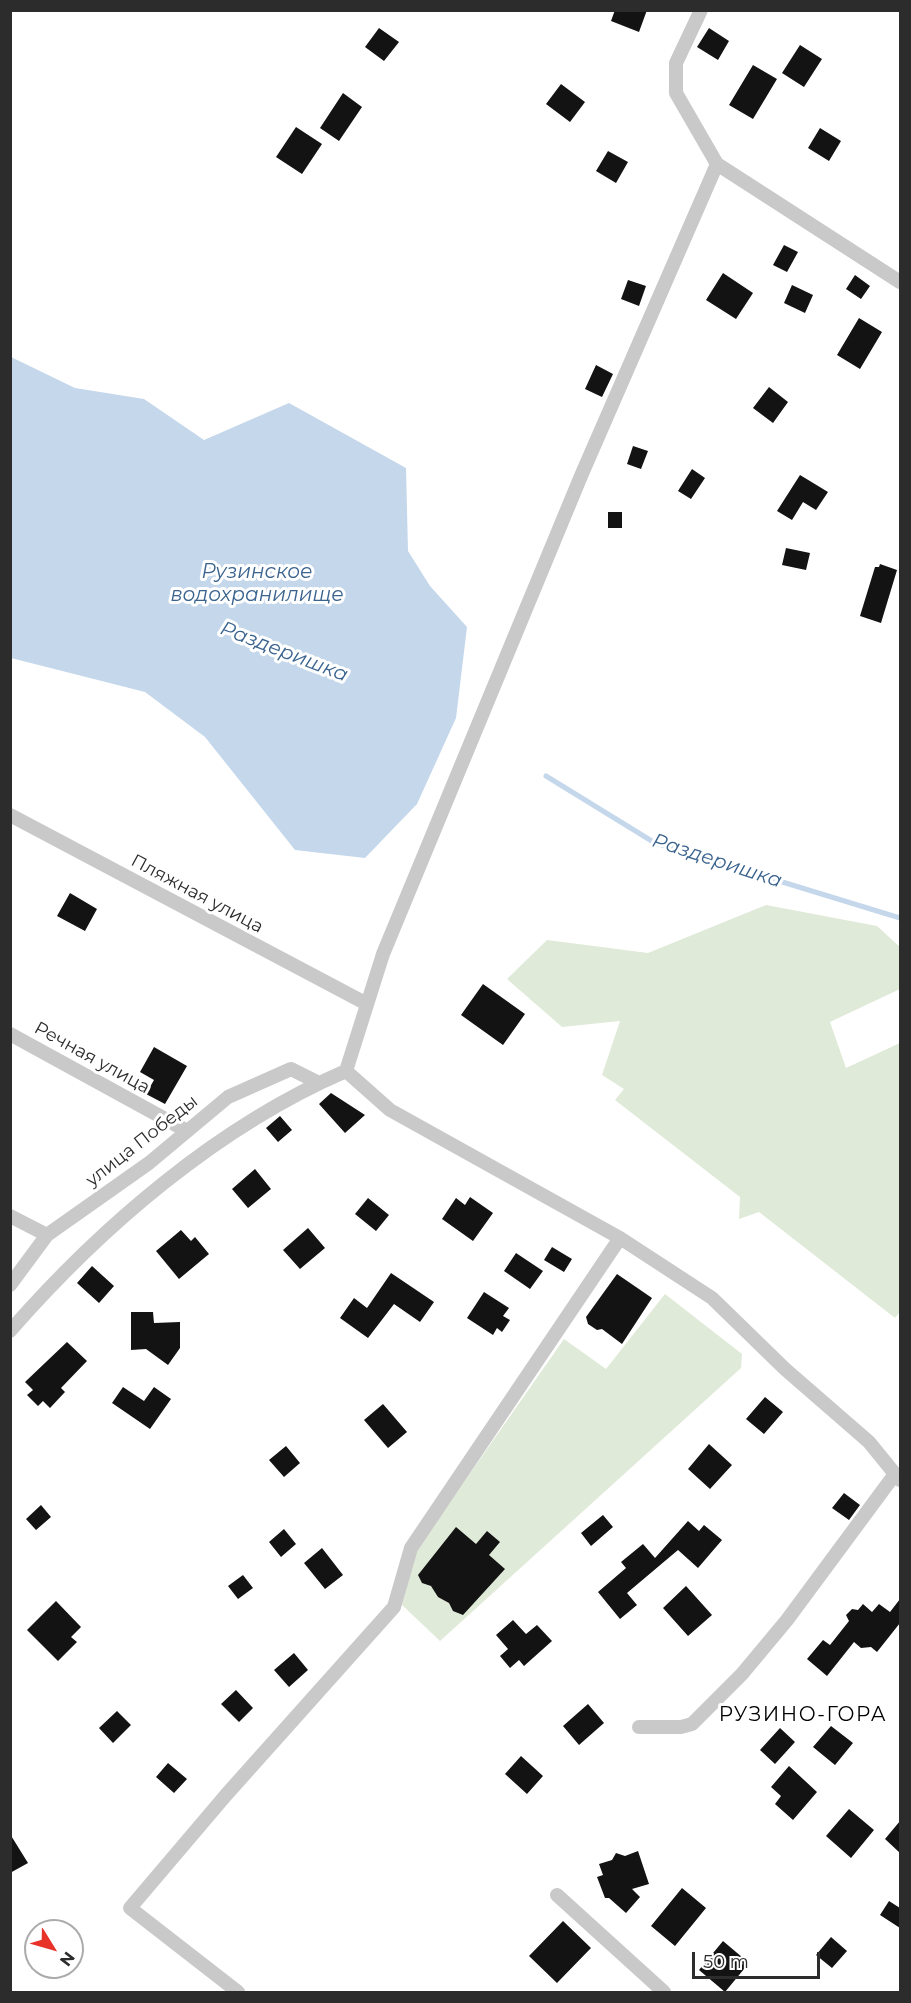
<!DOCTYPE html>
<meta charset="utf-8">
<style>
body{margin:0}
#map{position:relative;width:911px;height:2003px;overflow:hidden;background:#fff;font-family:Montserrat,sans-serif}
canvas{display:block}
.frame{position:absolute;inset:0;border:12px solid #2c2c2c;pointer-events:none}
.north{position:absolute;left:24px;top:1919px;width:60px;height:60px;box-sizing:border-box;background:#fff;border:2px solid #ababab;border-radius:50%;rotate:127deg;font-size:16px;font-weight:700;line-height:24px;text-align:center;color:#2c2c2c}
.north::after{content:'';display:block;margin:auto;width:21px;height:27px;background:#e7332a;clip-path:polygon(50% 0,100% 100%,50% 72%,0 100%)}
.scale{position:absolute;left:692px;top:1952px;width:128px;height:27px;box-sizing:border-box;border:3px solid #2c2c2c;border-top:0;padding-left:8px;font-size:18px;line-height:21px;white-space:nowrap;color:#2c2c2c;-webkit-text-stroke:4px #fff;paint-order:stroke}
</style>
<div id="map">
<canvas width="911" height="2003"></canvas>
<div class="frame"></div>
<div class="north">N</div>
<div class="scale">50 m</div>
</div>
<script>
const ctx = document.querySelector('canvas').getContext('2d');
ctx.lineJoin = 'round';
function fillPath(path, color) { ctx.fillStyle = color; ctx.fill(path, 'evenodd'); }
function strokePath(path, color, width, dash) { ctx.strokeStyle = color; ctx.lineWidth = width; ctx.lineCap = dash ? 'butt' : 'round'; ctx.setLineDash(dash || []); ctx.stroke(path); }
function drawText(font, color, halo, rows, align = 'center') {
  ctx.font = font + ' Montserrat,sans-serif'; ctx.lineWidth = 6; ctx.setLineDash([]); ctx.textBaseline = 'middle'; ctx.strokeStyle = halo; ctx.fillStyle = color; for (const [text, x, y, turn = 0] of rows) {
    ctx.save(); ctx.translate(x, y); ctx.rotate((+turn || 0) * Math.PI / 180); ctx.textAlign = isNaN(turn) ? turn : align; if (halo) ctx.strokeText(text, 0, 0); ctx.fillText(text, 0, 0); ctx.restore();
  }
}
const green = new Path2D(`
 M 766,905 L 877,926 L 900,947 L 900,989 L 830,1022 L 846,1068 L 900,1043 L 900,1312 L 895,1318 L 759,1212 L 739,1219 L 740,1197 L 615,1100 L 624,1089 L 602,1075 L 620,1021 L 562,1027 L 507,979 L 547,940 L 648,953 Z
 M 665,1294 L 742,1354 L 741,1368 L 440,1641 L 402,1605 L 415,1552 L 564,1339 L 606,1369 Z`);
const water = new Path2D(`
 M 11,357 L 75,388 L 144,399 L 204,440 L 289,403 L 406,468 L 408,551 L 430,586 L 467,627 L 456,718 L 417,804 L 365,858 L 295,850 L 205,737 L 145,692 L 11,658 Z`);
const stream = new Path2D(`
 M 546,776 L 655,843 L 900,918`);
const building = new Path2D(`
 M 615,10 L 647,10 L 639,32 L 611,21 Z
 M 379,28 L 399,42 L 384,61 L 365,47 Z
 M 709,28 L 729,41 L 718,60 L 697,47 Z
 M 800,45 L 822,59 L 804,87 L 782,73 Z
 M 753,65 L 777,79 L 753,119 L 729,105 Z
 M 561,84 L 585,102 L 570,122 L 546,104 Z
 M 343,93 L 362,107 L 339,141 L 320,128 Z
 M 296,127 L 322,144 L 302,174 L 276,157 Z
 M 820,128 L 841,141 L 829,161 L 808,148 Z
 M 608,151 L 628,162 L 616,183 L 596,171 Z
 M 784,245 L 798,252 L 787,272 L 773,265 Z
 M 723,273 L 753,293 L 736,319 L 706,300 Z
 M 855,275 L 870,286 L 861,299 L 846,289 Z
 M 628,280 L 646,286 L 639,306 L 621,299 Z
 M 792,285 L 813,295 L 805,313 L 784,303 Z
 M 859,318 L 882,332 L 860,369 L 837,355 Z
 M 596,365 L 613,374 L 602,397 L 585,389 Z
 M 769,387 L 788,402 L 773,423 L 753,408 Z
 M 633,446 L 648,451 L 641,469 L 627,464 Z
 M 692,469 L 705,478 L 691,499 L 678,491 Z
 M 800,475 L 828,492 L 816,510 L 803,502 L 792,520 L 777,511 Z
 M 608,512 L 622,512 L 622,528 L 608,528 Z
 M 786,548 L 810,553 L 806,570 L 782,565 Z
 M 880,564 L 897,570 L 881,623 L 860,616 L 875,567 L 879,567 Z
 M 70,893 L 97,909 L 85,931 L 57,916 Z
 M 483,984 L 525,1014 L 503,1045 L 461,1015 Z
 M 154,1047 L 187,1066 L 165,1104 L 146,1094 L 154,1080 L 140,1072 Z
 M 331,1093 L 365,1115 L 345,1133 L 319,1104 Z
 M 280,1116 L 292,1130 L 278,1142 L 266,1128 Z
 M 255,1169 L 271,1189 L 248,1208 L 232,1189 Z
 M 470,1197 L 493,1213 L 473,1241 L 442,1219 L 456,1198 L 465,1205 Z
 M 368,1198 L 389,1215 L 376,1231 L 355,1214 Z
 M 308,1228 L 325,1248 L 300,1269 L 283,1250 Z
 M 181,1230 L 191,1241 L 195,1237 L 209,1254 L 179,1279 L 156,1251 Z
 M 552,1247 L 572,1259 L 564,1272 L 544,1260 Z
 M 516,1253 L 543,1271 L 530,1289 L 504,1271 Z
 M 92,1266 L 114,1286 L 99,1303 L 77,1283 Z
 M 391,1273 L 434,1302 L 420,1322 L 394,1304 L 368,1338 L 340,1318 L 354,1298 L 367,1308 Z
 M 617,1274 L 652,1298 L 622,1344 L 602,1329 L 597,1330 L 588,1324 L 586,1317 Z
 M 484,1292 L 509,1308 L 503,1316 L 510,1320 L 502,1332 L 497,1328 L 493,1335 L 467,1318 Z
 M 131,1312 L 153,1312 L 154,1323 L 180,1322 L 180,1348 L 168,1365 L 146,1349 L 131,1350 Z
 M 67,1342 L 87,1361 L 61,1388 L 65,1392 L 50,1408 L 43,1401 L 38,1406 L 27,1395 L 33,1390 L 25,1382 Z
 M 123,1387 L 144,1401 L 154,1387 L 171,1399 L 150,1429 L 112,1403 Z
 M 765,1397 L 783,1412 L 764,1434 L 746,1419 Z
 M 383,1404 L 407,1432 L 388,1448 L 364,1420 Z
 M 709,1444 L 732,1465 L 710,1489 L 688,1469 Z
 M 286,1446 L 300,1463 L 284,1477 L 269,1460 Z
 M 844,1493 L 860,1505 L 849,1520 L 832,1508 Z
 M 41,1505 L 51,1517 L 36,1530 L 26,1519 Z
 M 603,1515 L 613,1527 L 591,1546 L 581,1533 Z
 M 688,1521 L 699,1531 L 704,1525 L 722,1540 L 698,1568 L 678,1550 L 627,1593 L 637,1605 L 620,1619 L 598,1592 L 626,1568 L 621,1562 L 643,1544 L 655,1558 Z
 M 456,1527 L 476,1544 L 487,1531 L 500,1542 L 489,1555 L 505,1569 L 463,1615 L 453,1611 L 449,1603 L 438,1597 L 431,1586 L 422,1583 L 418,1575 Z
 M 284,1529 L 296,1544 L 281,1557 L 269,1542 Z
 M 322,1548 L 343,1575 L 325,1589 L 304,1563 Z
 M 243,1575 L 253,1588 L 238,1599 L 228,1586 Z
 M 686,1586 L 712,1615 L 688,1636 L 663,1608 Z
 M 900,1599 L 900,1623 L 877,1652 L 871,1647 L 861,1648 L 854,1642 L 827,1676 L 807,1659 L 823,1640 L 830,1645 L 849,1621 L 846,1615 L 852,1609 L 858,1610 L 863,1604 L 872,1612 L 879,1604 L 890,1612 Z
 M 56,1601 L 81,1627 L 71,1637 L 77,1642 L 58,1661 L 27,1630 Z
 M 513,1620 L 526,1634 L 537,1625 L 552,1641 L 524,1666 L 519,1660 L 510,1668 L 500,1656 L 508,1649 L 496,1635 Z
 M 294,1653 L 308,1670 L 289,1687 L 274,1670 Z
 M 236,1690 L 253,1708 L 239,1722 L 221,1704 Z
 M 588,1704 L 604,1723 L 579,1745 L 563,1726 Z
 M 117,1711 L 131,1725 L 113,1743 L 99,1728 Z
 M 831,1726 L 853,1743 L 835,1765 L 813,1747 Z
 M 780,1728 L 795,1742 L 775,1764 L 760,1750 Z
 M 521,1756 L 543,1776 L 527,1794 L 505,1774 Z
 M 168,1763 L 187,1779 L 174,1793 L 156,1777 Z
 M 789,1766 L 817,1792 L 793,1820 L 775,1804 L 781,1796 L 771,1787 Z
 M 849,1809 L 874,1830 L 851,1858 L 826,1836 Z
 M 900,1821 L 900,1853 L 885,1839 Z
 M 10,1834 L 28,1863 L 10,1873 Z
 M 638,1851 L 649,1884 L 632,1889 L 640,1897 L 626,1913 L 609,1898 L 605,1898 L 597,1877 L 603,1875 L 599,1864 L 612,1860 L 616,1853 L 625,1856 Z
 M 682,1888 L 706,1908 L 675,1946 L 651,1926 Z
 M 889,1901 L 900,1908 L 900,1928 L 880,1915 Z
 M 563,1921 L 591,1948 L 557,1983 L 529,1956 Z
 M 831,1937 L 847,1951 L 832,1968 L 816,1955 Z
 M 723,1941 L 749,1963 L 725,1992 L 699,1970 Z`);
const street = new Path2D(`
 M 717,164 L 900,282
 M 10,815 L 367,1004
 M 10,1034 L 187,1131
 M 346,1071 L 390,1110 L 620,1238 L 712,1298 L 785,1369 L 869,1442 L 895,1474
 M 10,1216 L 47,1235
 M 10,1285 L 47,1235 L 149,1163 L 228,1097 L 291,1069 L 319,1083
 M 10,1331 C 101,1227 218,1126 346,1071 L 383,954 L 581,476 L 717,164 L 676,93 L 676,63 L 701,10
 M 639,1727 L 681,1727 L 692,1724 L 742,1674 L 787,1620 L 895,1474 L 900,1480
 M 557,1895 L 664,1992
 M 238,1992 L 130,1908 L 226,1795 L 394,1607 L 411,1548 L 620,1238`);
const streetNames = [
 ["Пляжная улица",197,894,28],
 ["Речная улица",92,1058,29],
 ["улица Победы",142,1141,-38]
];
const waterNames = [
 ["Рузинское",257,572],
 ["водохранилище",257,595],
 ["Раздеришка",284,652,21],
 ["Раздеришка",717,861,18]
];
const neighbourhoodNames = [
 ["РУЗИНО-ГОРА",803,1715]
];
fillPath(green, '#e0ead8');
fillPath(water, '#c4d7eb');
strokePath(stream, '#c4d7eb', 5);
fillPath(building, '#131313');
strokePath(street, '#c9c9c9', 14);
drawText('18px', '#2c2c2c', '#fff', streetNames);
drawText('italic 20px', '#3a638e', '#fff', waterNames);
ctx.letterSpacing = '1.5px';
drawText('20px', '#000', '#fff', neighbourhoodNames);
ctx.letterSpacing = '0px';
</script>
